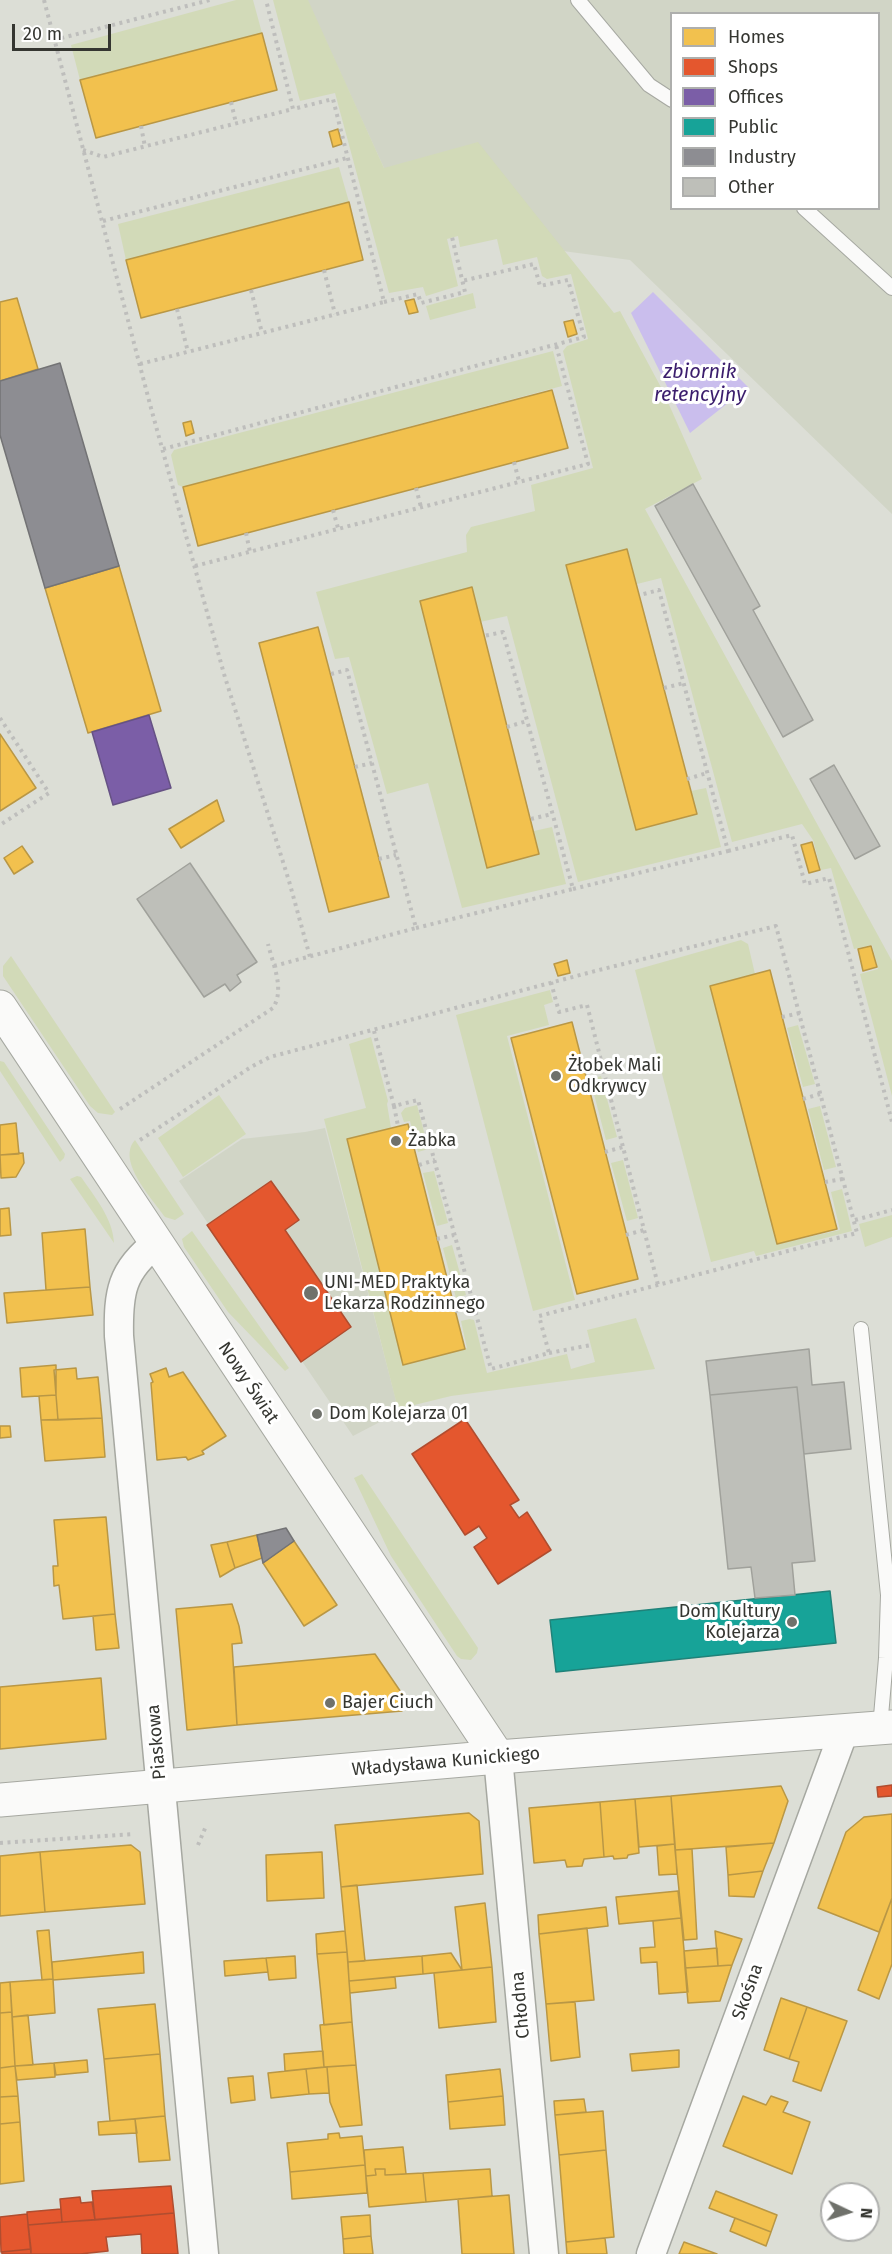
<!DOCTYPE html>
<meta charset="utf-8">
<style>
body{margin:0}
#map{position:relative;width:892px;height:2254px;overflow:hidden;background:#dcded6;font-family:"Fira Sans",sans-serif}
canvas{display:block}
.legend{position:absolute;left:670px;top:12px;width:210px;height:198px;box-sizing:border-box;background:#fff;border:2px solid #aeafad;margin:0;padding:8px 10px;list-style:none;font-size:18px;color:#353631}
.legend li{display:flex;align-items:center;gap:12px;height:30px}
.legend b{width:30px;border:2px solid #aeafad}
.north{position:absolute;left:820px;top:2182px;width:60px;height:60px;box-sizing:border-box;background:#fff;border:2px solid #aeafad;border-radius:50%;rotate:94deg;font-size:16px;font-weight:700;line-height:24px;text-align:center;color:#353631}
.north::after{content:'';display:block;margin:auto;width:21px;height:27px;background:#6f716b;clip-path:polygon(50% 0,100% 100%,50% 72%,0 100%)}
.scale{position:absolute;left:12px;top:24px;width:99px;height:27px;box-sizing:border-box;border:3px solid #353631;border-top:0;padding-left:8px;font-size:18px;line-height:21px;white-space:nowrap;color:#353631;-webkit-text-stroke:4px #fff;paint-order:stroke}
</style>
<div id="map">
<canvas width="892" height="2254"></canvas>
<ul class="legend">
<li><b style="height:16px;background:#f2c14e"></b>Homes</li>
<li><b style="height:16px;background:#e4572e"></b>Shops</li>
<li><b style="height:16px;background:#7b5ea7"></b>Offices</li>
<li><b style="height:16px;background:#17a398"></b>Public</li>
<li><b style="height:16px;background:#8d8d92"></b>Industry</li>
<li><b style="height:16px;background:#bebfb9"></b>Other</li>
</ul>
<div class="north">N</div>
<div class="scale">20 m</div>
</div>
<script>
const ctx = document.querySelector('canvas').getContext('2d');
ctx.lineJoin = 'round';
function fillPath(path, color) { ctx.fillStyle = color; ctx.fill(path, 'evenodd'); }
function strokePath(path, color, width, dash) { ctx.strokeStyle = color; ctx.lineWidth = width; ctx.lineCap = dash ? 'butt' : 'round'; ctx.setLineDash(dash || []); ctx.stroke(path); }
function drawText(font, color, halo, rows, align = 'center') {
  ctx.font = font + ' "Fira Sans",sans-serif'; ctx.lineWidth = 6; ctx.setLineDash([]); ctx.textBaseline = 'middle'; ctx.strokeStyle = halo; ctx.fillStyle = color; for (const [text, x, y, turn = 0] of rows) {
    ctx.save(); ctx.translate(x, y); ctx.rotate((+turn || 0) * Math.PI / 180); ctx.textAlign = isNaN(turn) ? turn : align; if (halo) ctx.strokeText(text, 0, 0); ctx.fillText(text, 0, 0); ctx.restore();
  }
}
const built = new Path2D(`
 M 307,0 L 892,0 L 892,514 L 630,260 L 563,251 L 384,168 ZM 672,14 L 878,14 L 878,208 L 672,208 Z
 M 325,1128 L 399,1412 L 353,1436 L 179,1181 L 242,1139 L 305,1132 Z`);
const green = new Path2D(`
 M 236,0 L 253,0 L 262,33 L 80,80 L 71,45 Z
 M 273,0 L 308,0 L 384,168 L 478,142 L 614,313 L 620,311 L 663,391 L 702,479 L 645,509 L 892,961 L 892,1096 L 860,974 L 878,969 L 872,945 L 854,949 L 831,868 L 821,870 L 813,840 L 802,824 L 732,842 L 661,578 L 637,584 L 627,549 L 566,565 L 636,830 L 697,814 L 691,791 L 706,788 L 721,847 L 578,882 L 507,616 L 480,622 L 472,587 L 420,601 L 487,867 L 539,854 L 534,831 L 552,827 L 566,884 L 462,908 L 428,783 L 387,794 L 349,657 L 335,659 L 316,592 L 467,552 L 466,535 L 471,527 L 535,511 L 531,485 L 593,468 L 563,351 L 567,346 L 588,339 L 571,274 L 547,279 L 542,276 L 537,257 L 503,265 L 497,239 L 460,247 L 458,236 L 447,239 L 458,286 L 426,296 L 423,287 L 389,293 L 335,93 L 300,101 Z
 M 339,167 L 349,202 L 126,260 L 118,224 Z
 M 473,293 L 476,308 L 430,320 L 426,306 Z
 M 553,351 L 562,386 L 183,487 L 178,485 L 171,455 L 174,450 Z
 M 741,940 L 748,944 L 755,974 L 777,1244 L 840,1230 L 831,1192 L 842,1189 L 852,1231 L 756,1256 L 754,1251 L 711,1262 L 635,970 Z
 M 11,956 L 115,1112 L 112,1115 L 98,1113 L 90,1106 L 3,976 L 3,966 Z
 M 550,990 L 553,1002 L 544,1005 L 549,1025 L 507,1036 L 575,1300 L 533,1311 L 456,1015 Z
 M 798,1025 L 815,1084 L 803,1087 L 787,1028 Z
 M 371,1037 L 388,1101 L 387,1104 L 391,1128 L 347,1139 L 403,1364 L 467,1348 L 461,1321 L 470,1319 L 474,1320 L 487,1373 L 567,1354 L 571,1369 L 595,1362 L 587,1330 L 636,1318 L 655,1369 L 451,1396 L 398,1409 L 324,1119 L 366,1108 L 349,1044 Z
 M 0,1061 L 4,1062 L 65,1154 L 64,1158 L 60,1162 L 0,1071 Z
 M 601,1076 L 617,1137 L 606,1140 L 590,1079 Z
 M 219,1095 L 246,1134 L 183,1177 L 158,1138 Z
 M 417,1105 L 428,1147 L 425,1150 L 418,1152 L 410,1121 L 404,1122 L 401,1113 L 405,1108 Z
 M 820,1106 L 836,1167 L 824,1170 L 808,1109 Z
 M 135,1140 L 184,1214 L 175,1220 L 165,1217 C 152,1198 116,1161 135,1140 Z
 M 623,1160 L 638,1218 L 627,1221 L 611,1163 Z
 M 434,1171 L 448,1223 L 437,1226 L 423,1173 Z
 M 77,1176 L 81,1177 C 94,1196 113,1218 114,1243 L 70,1179 Z
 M 892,1215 L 892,1237 L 865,1247 L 859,1224 Z
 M 192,1231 L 289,1368 L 285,1371 L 228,1312 L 184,1247 L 182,1239 Z
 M 452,1245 L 466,1295 L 456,1298 L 443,1248 Z
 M 362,1474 L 478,1648 L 477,1653 L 471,1660 L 461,1659 L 457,1656 L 391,1556 L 354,1478 Z`);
const water = new Path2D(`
 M 653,292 L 748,387 L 690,433 L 631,313 Z`);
const homes = new Path2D(`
 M 262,33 L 277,90 L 96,138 L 80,80 Z
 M 338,129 L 342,144 L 333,147 L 329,132 Z
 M 349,202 L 363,260 L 141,318 L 126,260 Z
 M 17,298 L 38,369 L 0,381 L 0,302 Z
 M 414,299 L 418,312 L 409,314 L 405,301 Z
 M 573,320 L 577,334 L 568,337 L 564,322 Z
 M 552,390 L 568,448 L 198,546 L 183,487 Z
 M 191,421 L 194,433 L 186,436 L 183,423 Z
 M 627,549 L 697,814 L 636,830 L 566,565 Z
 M 119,566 L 161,711 L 88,733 L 45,588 Z
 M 472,587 L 539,854 L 487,868 L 420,601 Z
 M 318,627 L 389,897 L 329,912 L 259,643 Z
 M 0,734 L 36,788 L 0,811 Z
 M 217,800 L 224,821 L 181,848 L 169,829 Z
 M 812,842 L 820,870 L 809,873 L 801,845 Z
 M 22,846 L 33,862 L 14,874 L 4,858 Z
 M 871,946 L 877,967 L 863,971 L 858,949 Z
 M 567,960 L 570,973 L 558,976 L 554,964 Z
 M 770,970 L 837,1229 L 777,1244 L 710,986 Z
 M 572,1022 L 638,1279 L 577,1294 L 511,1038 Z
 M 16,1123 L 19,1154 L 0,1155 L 0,1125 Z
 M 408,1124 L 465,1349 L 403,1365 L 347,1139 Z
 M 23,1153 L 24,1163 L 16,1177 L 1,1178 L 0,1155 Z
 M 9,1208 L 11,1235 L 0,1236 L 0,1209 Z
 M 85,1229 L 90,1287 L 46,1290 L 42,1233 Z
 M 90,1287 L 93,1315 L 7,1323 L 4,1293 Z
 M 56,1365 L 56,1395 L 22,1397 L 20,1368 Z
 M 76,1368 L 77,1379 L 98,1377 L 102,1418 L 58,1420 L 54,1370 Z
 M 166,1368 L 169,1377 L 183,1372 L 226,1436 L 202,1451 L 204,1454 L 188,1460 L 186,1457 L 157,1460 L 151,1383 L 153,1382 L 150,1374 Z
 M 56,1395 L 58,1420 L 41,1420 L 39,1396 Z
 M 102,1418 L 105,1457 L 45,1461 L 41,1420 Z
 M 0,1426 L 10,1426 L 11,1437 L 0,1438 Z
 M 106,1517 L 115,1614 L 63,1619 L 59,1585 L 54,1586 L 53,1566 L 58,1566 L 54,1520 Z
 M 257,1535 L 262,1558 L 235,1568 L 227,1542 Z
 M 294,1541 L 337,1605 L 304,1626 L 263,1563 Z
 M 227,1542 L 235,1568 L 220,1577 L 211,1545 Z
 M 232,1604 L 239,1626 L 242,1643 L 232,1644 L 237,1725 L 187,1730 L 176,1609 Z
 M 115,1614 L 119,1648 L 96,1650 L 93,1616 Z
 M 375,1654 L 407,1701 L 402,1711 L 237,1725 L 234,1667 Z
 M 101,1678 L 106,1739 L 0,1749 L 0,1687 Z
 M 781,1786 L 788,1801 L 774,1843 L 675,1850 L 671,1796 Z
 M 671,1796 L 675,1844 L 639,1847 L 635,1799 Z
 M 635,1799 L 639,1853 L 628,1855 L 627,1858 L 614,1859 L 613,1856 L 604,1857 L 600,1802 Z
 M 600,1802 L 604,1857 L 584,1859 L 582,1866 L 567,1867 L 565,1860 L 534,1863 L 529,1808 Z
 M 469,1813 L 479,1821 L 483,1874 L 341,1887 L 335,1825 Z
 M 892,1814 L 892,1898 L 879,1932 L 818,1908 L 846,1832 L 864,1817 Z
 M 774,1843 L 763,1871 L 728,1875 L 726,1847 Z
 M 675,1844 L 677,1874 L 659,1875 L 657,1846 Z
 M 131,1845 L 140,1852 L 145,1904 L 45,1912 L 40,1852 Z
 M 692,1849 L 697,1939 L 684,1940 L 675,1850 Z
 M 40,1852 L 45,1912 L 0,1916 L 0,1856 Z
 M 322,1852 L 324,1898 L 267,1901 L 266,1855 Z
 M 763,1871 L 754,1897 L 729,1896 L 728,1875 Z
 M 357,1885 L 365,1961 L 348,1962 L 341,1887 Z
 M 678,1891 L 681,1918 L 619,1924 L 616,1897 Z
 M 892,1898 L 892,1964 L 879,1999 L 858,1990 Z
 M 485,1903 L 492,1967 L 462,1970 L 455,1907 Z
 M 606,1907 L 608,1926 L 539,1934 L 538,1915 Z
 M 681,1918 L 688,1992 L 659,1994 L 657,1962 L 641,1963 L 640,1948 L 655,1947 L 653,1921 Z
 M 587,1928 L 594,2000 L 546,2004 L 539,1934 Z
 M 49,1930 L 53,1979 L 42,1980 L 37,1931 Z
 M 345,1931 L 347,1952 L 317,1954 L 316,1934 Z
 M 715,1931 L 742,1939 L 732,1965 L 718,1966 Z
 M 717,1948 L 718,1966 L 685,1968 L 684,1951 Z
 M 143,1952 L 144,1973 L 53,1980 L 52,1962 Z
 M 347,1952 L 352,2022 L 324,2025 L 317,1954 Z
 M 451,1953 L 462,1970 L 423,1974 L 422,1956 Z
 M 295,1956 L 296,1978 L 269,1980 L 266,1958 Z
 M 422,1956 L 423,1974 L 349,1981 L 348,1962 Z
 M 266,1958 L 268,1972 L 225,1976 L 224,1961 Z
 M 732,1965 L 720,2001 L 688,2003 L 685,1968 Z
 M 492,1967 L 496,2022 L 439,2028 L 434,1973 Z
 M 395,1977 L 396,1988 L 350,1993 L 349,1981 Z
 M 53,1979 L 55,2013 L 12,2017 L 10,1982 Z
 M 10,1982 L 12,2012 L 0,2013 L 0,1983 Z
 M 781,1998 L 807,2007 L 789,2059 L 764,2050 Z
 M 575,2002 L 580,2057 L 551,2061 L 546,2004 Z
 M 155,2004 L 160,2054 L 104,2059 L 98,2009 Z
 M 807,2007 L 847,2021 L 821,2091 L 793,2081 L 799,2062 L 789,2059 Z
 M 12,2012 L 15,2066 L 0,2068 L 0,2013 Z
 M 28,2015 L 33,2065 L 15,2066 L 12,2017 Z
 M 352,2022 L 356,2065 L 324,2067 L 320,2025 Z
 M 679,2050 L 679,2067 L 632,2071 L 630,2054 Z
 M 323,2051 L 324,2067 L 285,2071 L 284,2054 Z
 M 160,2054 L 165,2116 L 110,2121 L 104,2059 Z
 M 87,2060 L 88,2072 L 56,2075 L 54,2063 Z
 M 54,2063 L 55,2077 L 17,2080 L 15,2066 Z
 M 356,2065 L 362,2125 L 340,2127 L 330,2102 L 327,2067 Z
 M 15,2066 L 18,2096 L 0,2097 L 0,2068 Z
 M 327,2067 L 329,2093 L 309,2094 L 306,2069 Z
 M 306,2069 L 309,2094 L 271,2098 L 268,2073 Z
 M 500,2069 L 503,2096 L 448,2102 L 446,2075 Z
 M 253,2076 L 255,2100 L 231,2103 L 228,2078 Z
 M 18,2096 L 20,2122 L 0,2124 L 0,2097 Z
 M 503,2096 L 505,2125 L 450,2129 L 448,2102 Z
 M 743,2096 L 766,2105 L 771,2096 L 788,2102 L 783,2112 L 810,2122 L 792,2174 L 723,2146 Z
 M 584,2099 L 586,2112 L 555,2115 L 554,2101 Z
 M 603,2111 L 606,2150 L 559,2155 L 555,2115 Z
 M 165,2116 L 170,2160 L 139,2162 L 135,2119 Z
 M 135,2119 L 137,2133 L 99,2135 L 98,2122 Z
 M 20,2122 L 24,2181 L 0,2184 L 0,2124 Z
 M 339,2133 L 340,2138 L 362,2136 L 365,2165 L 290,2172 L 287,2143 L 328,2139 L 328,2134 Z
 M 403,2147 L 406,2174 L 385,2175 L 385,2169 L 375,2169 L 376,2175 L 366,2176 L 364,2150 Z
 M 606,2150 L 614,2237 L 566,2242 L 559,2155 Z
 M 365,2165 L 367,2193 L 292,2199 L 290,2172 Z
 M 375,2169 L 385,2169 L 385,2175 L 423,2173 L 426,2202 L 369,2207 L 366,2176 L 376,2175 Z
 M 490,2169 L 492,2196 L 426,2202 L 423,2173 Z
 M 716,2191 L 777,2215 L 771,2232 L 709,2208 Z
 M 509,2195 L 514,2254 L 462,2254 L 458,2199 Z
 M 370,2215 L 371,2236 L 343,2239 L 341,2217 Z
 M 735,2218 L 771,2232 L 766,2246 L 730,2231 Z
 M 371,2236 L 373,2254 L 344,2254 L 343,2239 Z
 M 605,2238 L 607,2254 L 567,2254 L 566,2242 Z
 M 684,2242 L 717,2254 L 679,2254 Z`);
const shops = new Path2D(`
 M 271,1181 L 299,1220 L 285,1230 L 351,1327 L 301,1362 L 207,1225 Z
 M 465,1419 L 519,1500 L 510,1505 L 519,1518 L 527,1512 L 551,1550 L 498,1584 L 474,1547 L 487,1538 L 479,1526 L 465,1535 L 412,1454 Z
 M 892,1785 L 892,1796 L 878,1797 L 877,1787 Z
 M 171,2186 L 174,2213 L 95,2220 L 92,2191 Z
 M 80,2197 L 81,2203 L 92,2202 L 95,2220 L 62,2222 L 60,2199 Z
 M 61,2209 L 62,2222 L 28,2225 L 27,2212 Z
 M 174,2213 L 178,2254 L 142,2254 L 141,2234 L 106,2237 L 108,2251 L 80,2254 L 31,2254 L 28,2225 Z
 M 27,2214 L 31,2249 L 1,2252 L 0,2217 Z
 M 31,2249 L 31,2254 L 2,2254 L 2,2252 Z`);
const offices = new Path2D(`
 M 149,715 L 171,788 L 113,805 L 92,732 Z`);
const public = new Path2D(`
 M 830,1591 L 836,1643 L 556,1672 L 550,1620 Z`);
const industry = new Path2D(`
 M 60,363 L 119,566 L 45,588 L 0,435 L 0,381 Z
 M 286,1528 L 294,1541 L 263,1563 L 257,1535 Z`);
const building = new Path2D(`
 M 693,484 L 760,606 L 753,610 L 813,720 L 783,737 L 655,506 Z
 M 834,765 L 880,846 L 855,859 L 810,779 Z
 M 190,863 L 257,962 L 237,975 L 241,982 L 230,991 L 225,984 L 204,997 L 137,899 Z
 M 809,1349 L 812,1385 L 844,1382 L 851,1449 L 804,1454 L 797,1387 L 710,1395 L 706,1361 Z
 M 797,1387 L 815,1561 L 792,1563 L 795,1595 L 755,1598 L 751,1567 L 728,1569 L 710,1395 Z`);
const path = new Path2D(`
 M 44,0 L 151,408 L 224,674 L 289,881 L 310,957
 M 54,40 L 210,0
 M 231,102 L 236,123
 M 141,126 L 145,147
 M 83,150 L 103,157 L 293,109 L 266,0
 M 103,221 L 347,158
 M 324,270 L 335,314
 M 251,290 L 262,333
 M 384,302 L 418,294 L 421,303 L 465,292 L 452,237
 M 177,309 L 188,352
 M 140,364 L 384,302 L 333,99 L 293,109
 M 163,449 L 584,337 L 568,280 L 540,286 L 534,264 L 462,281
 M 514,462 L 519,481
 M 416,488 L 421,507
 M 333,510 L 338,528
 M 246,533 L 250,552
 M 195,566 L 588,464 L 556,345
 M 664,688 L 684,683
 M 0,718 L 49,793 L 0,825
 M 507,727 L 527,721
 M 355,767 L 372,763
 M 687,779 L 707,773
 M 531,819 L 552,814
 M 728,851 L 792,835 L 805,884 L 829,878 L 892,1122
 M 379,859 L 396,855
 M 573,889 L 728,851 L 659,590 L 640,595
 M 416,928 L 573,889 L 503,632 L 484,636
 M 274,966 L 416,928 L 347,670 L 331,674
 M 551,982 L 559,1012 L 587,1005 L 658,1285
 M 782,1017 L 800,1013
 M 584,1070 L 602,1064
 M 803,1099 L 820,1094
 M 394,1106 L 398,1126
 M 120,1109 L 273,1008 C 285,989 273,965 268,944
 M 140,1140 L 251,1067 L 270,1057 L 599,970 L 776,926 L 857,1233 L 539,1316 L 549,1353 L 491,1369 L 418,1100 L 394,1106 L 374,1031
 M 605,1152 L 623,1147
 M 419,1165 L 435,1160
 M 825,1182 L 843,1179
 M 855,1220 L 892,1210
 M 626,1235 L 644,1230
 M 437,1239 L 454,1235
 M 455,1311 L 473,1307
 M 549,1353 L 591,1345
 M 0,1843 L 134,1834
 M 198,1845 L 206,1826`);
const lane = new Path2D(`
 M 578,0 L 649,85 L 672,100
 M 804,208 L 892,288
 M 861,1329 L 888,1595 L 886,1658 L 880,1728`);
const street = new Path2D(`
 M 157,1243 C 121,1270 118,1293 119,1336 L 204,2254
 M 498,1757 L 544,2254
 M 651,2254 L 844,1731`);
const secondary = new Path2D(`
 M 0,1007 L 498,1757
 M 0,1800 L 498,1757 L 892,1727`);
const markers = [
 [556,1076,6,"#6f716b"],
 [396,1141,6,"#6f716b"],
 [311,1293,8,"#6f716b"],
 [317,1414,6,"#6f716b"],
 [792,1622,6,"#6f716b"],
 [330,1703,6,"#6f716b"]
];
const poiNames = [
 ["Żłobek Mali",568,1066],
 ["Odkrywcy",568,1087],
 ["Żabka",408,1141],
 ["UNI-MED Praktyka",324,1283],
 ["Lekarza Rodzinnego",324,1304],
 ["Dom Kolejarza 01",329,1414],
 ["Dom Kultury",780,1612,"right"],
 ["Kolejarza",780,1633,"right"],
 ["Bajer Ciuch",342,1703]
];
const streetNames = [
 ["Nowy Świat",248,1383,56],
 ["Piaskowa",157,1742,-95],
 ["Władysława Kunickiego",446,1762,-5],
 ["Skośna",748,1992,-70],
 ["Chłodna",521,2005,-95]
];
const waterNames = [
 ["zbiornik",700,372],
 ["retencyjny",700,395]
];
fillPath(built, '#d1d5c6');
fillPath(green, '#d2dab8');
fillPath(water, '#cabeed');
fillPath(homes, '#f2c14e');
strokePath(homes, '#b99745', 1.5);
fillPath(shops, '#e4572e');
strokePath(shops, '#b04d2f', 1.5);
fillPath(offices, '#7b5ea7');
strokePath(offices, '#665284', 1.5);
fillPath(public, '#17a398');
strokePath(public, '#208279', 1.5);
fillPath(industry, '#8d8d92');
strokePath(industry, '#737375', 1.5);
fillPath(building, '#bebfb9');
strokePath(building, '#a0a19b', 1.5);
strokePath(lane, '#a6a8a1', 16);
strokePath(street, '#a6a8a1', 31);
strokePath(secondary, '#a6a8a1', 35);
strokePath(path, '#bebebc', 4, [3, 4.5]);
strokePath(lane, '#fafaf9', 14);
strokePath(street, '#fafaf9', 28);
strokePath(secondary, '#fafaf9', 33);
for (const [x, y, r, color] of markers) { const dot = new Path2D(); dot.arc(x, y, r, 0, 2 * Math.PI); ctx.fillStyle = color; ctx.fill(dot); strokePath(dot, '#fff', 2); }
drawText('18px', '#353631', '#fff', poiNames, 'left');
drawText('18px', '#353631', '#fff', streetNames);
drawText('italic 20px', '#3b1d6d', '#fff', waterNames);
</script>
